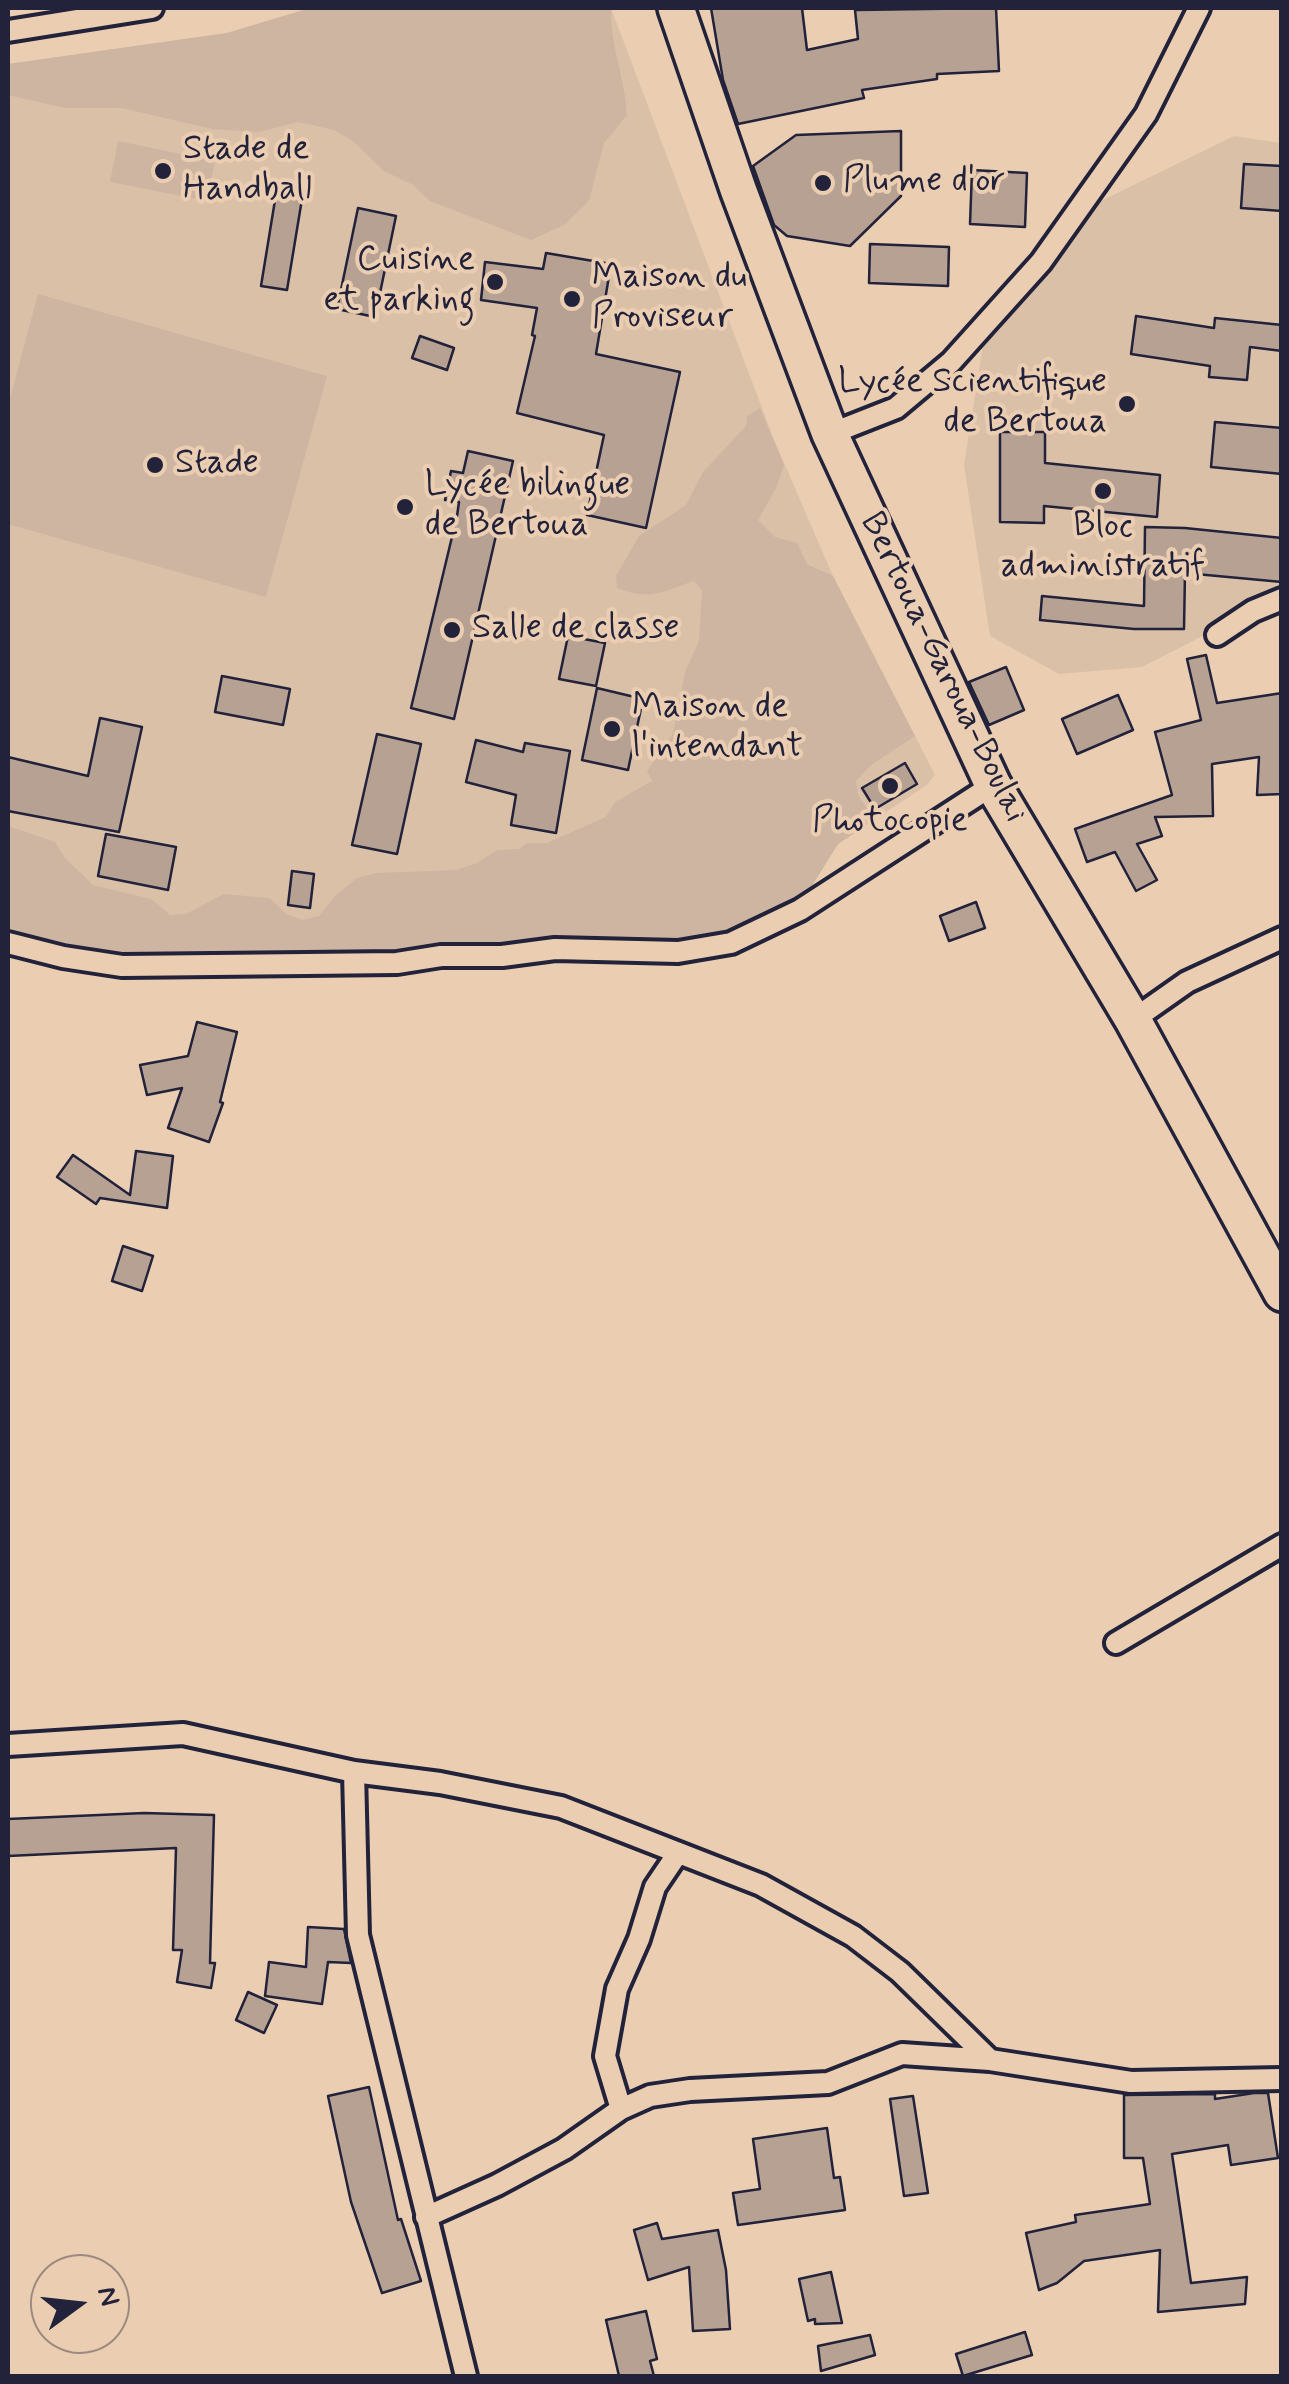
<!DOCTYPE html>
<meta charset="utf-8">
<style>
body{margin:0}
#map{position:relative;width:1289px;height:2384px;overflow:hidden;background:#ebceb2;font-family:Mynerve,sans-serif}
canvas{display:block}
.frame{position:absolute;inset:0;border:10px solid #22223b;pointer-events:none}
.north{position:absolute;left:30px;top:2254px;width:100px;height:100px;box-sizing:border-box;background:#ebceb2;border:2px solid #9b8982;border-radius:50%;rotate:75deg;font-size:28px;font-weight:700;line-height:40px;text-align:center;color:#22223b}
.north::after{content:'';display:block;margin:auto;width:35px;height:45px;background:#22223b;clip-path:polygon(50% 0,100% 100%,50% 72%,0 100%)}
</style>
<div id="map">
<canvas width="1289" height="2384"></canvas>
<div class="frame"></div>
<div class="north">N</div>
</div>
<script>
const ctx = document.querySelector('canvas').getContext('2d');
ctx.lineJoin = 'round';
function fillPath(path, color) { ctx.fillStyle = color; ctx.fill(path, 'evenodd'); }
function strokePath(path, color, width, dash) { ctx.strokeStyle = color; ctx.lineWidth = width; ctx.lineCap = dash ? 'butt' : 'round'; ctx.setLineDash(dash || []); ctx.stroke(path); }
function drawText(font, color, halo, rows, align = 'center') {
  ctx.font = font + ' Mynerve,sans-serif'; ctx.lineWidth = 8; ctx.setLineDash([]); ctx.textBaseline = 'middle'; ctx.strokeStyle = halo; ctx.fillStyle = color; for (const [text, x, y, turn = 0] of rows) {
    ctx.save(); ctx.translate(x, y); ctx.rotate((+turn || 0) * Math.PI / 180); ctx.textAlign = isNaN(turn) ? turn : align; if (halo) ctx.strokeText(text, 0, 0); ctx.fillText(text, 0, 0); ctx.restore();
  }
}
const built = new Path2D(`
 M 310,8 L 611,8 L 773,437 L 833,576 L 935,775 L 927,785 L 838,844 L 805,897 L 630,939 L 535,946 L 8,938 L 8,64 L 227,33 Z
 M 1234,136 L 1281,143 L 1281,615 L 1230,622 L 1142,667 L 1059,674 L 990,636 L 964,465 L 983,344 L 1064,219 Z`);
const green = new Path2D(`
 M 310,8 L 611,8 C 610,45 625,78 627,115 L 604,143 L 589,201 L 564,225 L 531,240 L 430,201 L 413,185 L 384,171 L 353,141 L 334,130 L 298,122 L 259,132 L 212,129 L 122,108 L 65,108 L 8,95 L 8,64 L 227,33 Z
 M 118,141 L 215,161 L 207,201 L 110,182 Z
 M 38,294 L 327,376 L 266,597 L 8,524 L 8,406 Z
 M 760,408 L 784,465 L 776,488 L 758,520 L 775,537 L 797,543 L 807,564 L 833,576 L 915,736 L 871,765 L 856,781 L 858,795 L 874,820 L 838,844 L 805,897 L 728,939 L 630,939 L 535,946 L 474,959 L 117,962 L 8,938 L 8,826 L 55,842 L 65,858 L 93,885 L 151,899 L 170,915 L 186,914 L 224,894 L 270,898 L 286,914 L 302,920 L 319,916 L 336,895 L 357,878 L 376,873 L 456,870 L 477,863 L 497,850 L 519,849 L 527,843 L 547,843 L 606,817 L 615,802 L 652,781 L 647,771 L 673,733 L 685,672 L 699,641 L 702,590 L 694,581 C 662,592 650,601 617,588 L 616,576 L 639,536 L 686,505 L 703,472 L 746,426 L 747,416 Z`);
const building = new Path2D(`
 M 711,8 L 802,8 L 807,50 L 858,39 L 855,10 L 996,8 L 999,71 L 937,74 L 937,79 L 862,90 L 864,98 L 738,124 L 723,80 Z
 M 901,131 L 901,196 L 850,246 L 787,236 L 774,225 L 753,166 L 796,135 Z
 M 1244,164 L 1282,166 L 1282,211 L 1241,208 Z
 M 972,170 L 1027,173 L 1025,227 L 970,224 Z
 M 276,194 L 302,199 L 287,290 L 261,286 Z
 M 358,208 L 396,216 L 375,317 L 337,309 Z
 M 870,244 L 949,247 L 948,286 L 869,283 Z
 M 546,253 L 611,264 L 596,354 L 680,372 L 646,528 L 587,515 L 604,435 L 517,413 L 535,336 L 532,335 L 537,308 L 481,300 L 485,262 L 543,269 Z
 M 1136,316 L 1214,328 L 1215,318 L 1282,325 L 1282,351 L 1250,347 L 1247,380 L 1209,377 L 1210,366 L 1131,354 Z
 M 420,336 L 454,348 L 447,370 L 412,358 Z
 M 1215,422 L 1282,428 L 1282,474 L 1211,467 Z
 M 1000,432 L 1045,432 L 1045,463 L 1160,475 L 1157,517 L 1044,506 L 1044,523 L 1000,522 Z
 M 468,451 L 513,461 L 454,719 L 411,708 L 457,516 L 459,502 L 445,500 L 451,471 L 463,473 Z
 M 1145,527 L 1185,528 L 1282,538 L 1282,582 L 1185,573 L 1184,629 L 1134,629 L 1040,620 L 1042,596 L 1144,606 Z
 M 568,636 L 605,643 L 596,686 L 559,679 Z
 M 1206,655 L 1217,703 L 1282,693 L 1282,794 L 1257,795 L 1259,757 L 1212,764 L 1213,816 L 1155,817 L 1162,836 L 1137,844 L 1157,880 L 1136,891 L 1115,852 L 1087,862 L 1075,829 L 1172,795 L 1155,732 L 1201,720 L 1187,659 Z
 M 1006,667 L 1024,710 L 989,725 L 969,682 Z
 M 222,676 L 290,689 L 283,725 L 215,712 Z
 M 597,688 L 643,699 L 628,770 L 582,760 Z
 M 1118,695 L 1133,730 L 1077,754 L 1062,719 Z
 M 100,718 L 142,727 L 119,832 L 8,811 L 8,757 L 88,776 Z
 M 377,734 L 421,744 L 397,854 L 352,845 Z
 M 476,740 L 523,752 L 525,743 L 570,751 L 556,833 L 511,825 L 516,795 L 466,782 Z
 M 905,763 L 917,784 L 875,809 L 862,788 Z
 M 106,834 L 176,847 L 168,890 L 98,876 Z
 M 292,871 L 314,874 L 310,908 L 288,905 Z
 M 976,902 L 985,928 L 949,941 L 940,916 Z
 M 197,1022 L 237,1032 L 220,1102 L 223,1103 L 209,1142 L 168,1128 L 182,1088 L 147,1095 L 140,1065 L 188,1056 Z
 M 136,1151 L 173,1156 L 167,1208 L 100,1198 L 96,1204 L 57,1177 L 73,1155 L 130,1195 Z
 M 123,1246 L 153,1256 L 142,1291 L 112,1281 Z
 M 144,1813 L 214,1815 L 210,1963 L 215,1963 L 211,1988 L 177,1982 L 182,1950 L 173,1950 L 176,1848 L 8,1856 L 8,1819 Z
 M 308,1927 L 344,1929 L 351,1963 L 328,1962 L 322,2004 L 265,1996 L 269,1962 L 306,1967 Z
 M 248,1992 L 277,2005 L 264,2033 L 236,2020 Z
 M 369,2087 L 398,2220 L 401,2219 L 421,2281 L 382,2293 L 351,2202 L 328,2096 Z
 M 1254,2093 L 1268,2093 L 1278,2158 L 1231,2165 L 1228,2145 L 1172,2154 L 1191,2283 L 1247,2277 L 1245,2304 L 1158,2312 L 1160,2250 L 1084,2261 L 1057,2283 L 1039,2290 L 1026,2233 L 1076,2222 L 1075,2215 L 1150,2204 L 1143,2158 L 1124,2158 L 1124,2095 L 1215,2094 L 1215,2099 Z
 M 913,2096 L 928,2193 L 904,2196 L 890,2099 Z
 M 827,2128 L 834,2178 L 840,2177 L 845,2210 L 738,2225 L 733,2193 L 760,2189 L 753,2139 Z
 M 657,2223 L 662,2239 L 718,2230 L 726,2270 L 730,2329 L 693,2331 L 689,2267 L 648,2280 L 634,2230 Z
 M 831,2272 L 842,2323 L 815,2324 L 815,2319 L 808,2321 L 799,2279 Z
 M 646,2311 L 657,2359 L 650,2361 L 654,2376 L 619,2376 L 606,2320 Z
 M 1025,2332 L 1032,2355 L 963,2376 L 956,2354 Z
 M 870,2335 L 875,2355 L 821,2371 L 818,2346 Z`);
const minor = new Path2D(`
 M 8,31 L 152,8
 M 830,434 L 896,408 L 951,362 L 1041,262 L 1146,114 L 1199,8
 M 1217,635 L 1253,611 L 1282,599
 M 8,943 L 63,957 L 122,966 L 397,963 L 441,956 L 502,956 L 555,949 L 678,952 L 731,943 L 800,910 L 993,785
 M 1133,1020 L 1187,982 L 1282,938
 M 1116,1643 L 1282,1545
 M 8,1745 L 183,1734 L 354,1772 L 440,1783 L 561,1807 L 761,1885 L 853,1936 L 900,1972 L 990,2060
 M 354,1772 L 358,1935 L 466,2376
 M 621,2109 L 605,2056 L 617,1989 L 639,1939 L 655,1887 L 678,1853
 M 426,2217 L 497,2185 L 564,2149 L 621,2109 L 650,2096 L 690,2090 L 828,2083 L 902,2054 L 990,2060 L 1131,2082 L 1282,2079`);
const trunk = new Path2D(`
 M 676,8 L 738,189 L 830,434 L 993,785 L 1133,1020 L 1282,1293`);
const markers = [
 [163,171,10,"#22223b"],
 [823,183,10,"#22223b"],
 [495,282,10,"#22223b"],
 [572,299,10,"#22223b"],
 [1127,404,10,"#22223b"],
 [155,465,10,"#22223b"],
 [1103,491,10,"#22223b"],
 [405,507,10,"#22223b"],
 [452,630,10,"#22223b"],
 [612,729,10,"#22223b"],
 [890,786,10,"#22223b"]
];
const poiNames = [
 ["Stade de",183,151],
 ["Handball",183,191],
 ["Plume d'or",843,183],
 ["Cuisine",475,262,"right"],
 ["et parking",475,302,"right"],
 ["Maison du",592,279],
 ["Proviseur",592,319],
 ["Lycée Scientifique",1107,384,"right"],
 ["de Bertoua",1107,424,"right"],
 ["Stade",175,465],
 ["Lycée bilingue",425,487],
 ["de Bertoua",425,527],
 ["Bloc",1103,528,"center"],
 ["administratif",1103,568,"center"],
 ["Salle de classe",472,630],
 ["Maison de",632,709],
 ["l'intendant",632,749],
 ["Photocopie",890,823,"center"]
];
const streetNames = [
 ["Bertoua-Garoua-Boulai",942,668,64]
];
fillPath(built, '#dbc0a8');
fillPath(green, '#ceb5a1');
fillPath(building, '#b7a192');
strokePath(building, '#22223b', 2.5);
strokePath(minor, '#22223b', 28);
strokePath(trunk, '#22223b', 42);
strokePath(minor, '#ebceb2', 20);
strokePath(trunk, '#ebceb2', 35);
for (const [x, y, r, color] of markers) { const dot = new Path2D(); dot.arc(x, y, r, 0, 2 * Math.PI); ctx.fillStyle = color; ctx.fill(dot); strokePath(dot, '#ebceb2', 4); }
drawText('35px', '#22223b', '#ebceb2', poiNames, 'left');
drawText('35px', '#22223b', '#ebceb2', streetNames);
</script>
